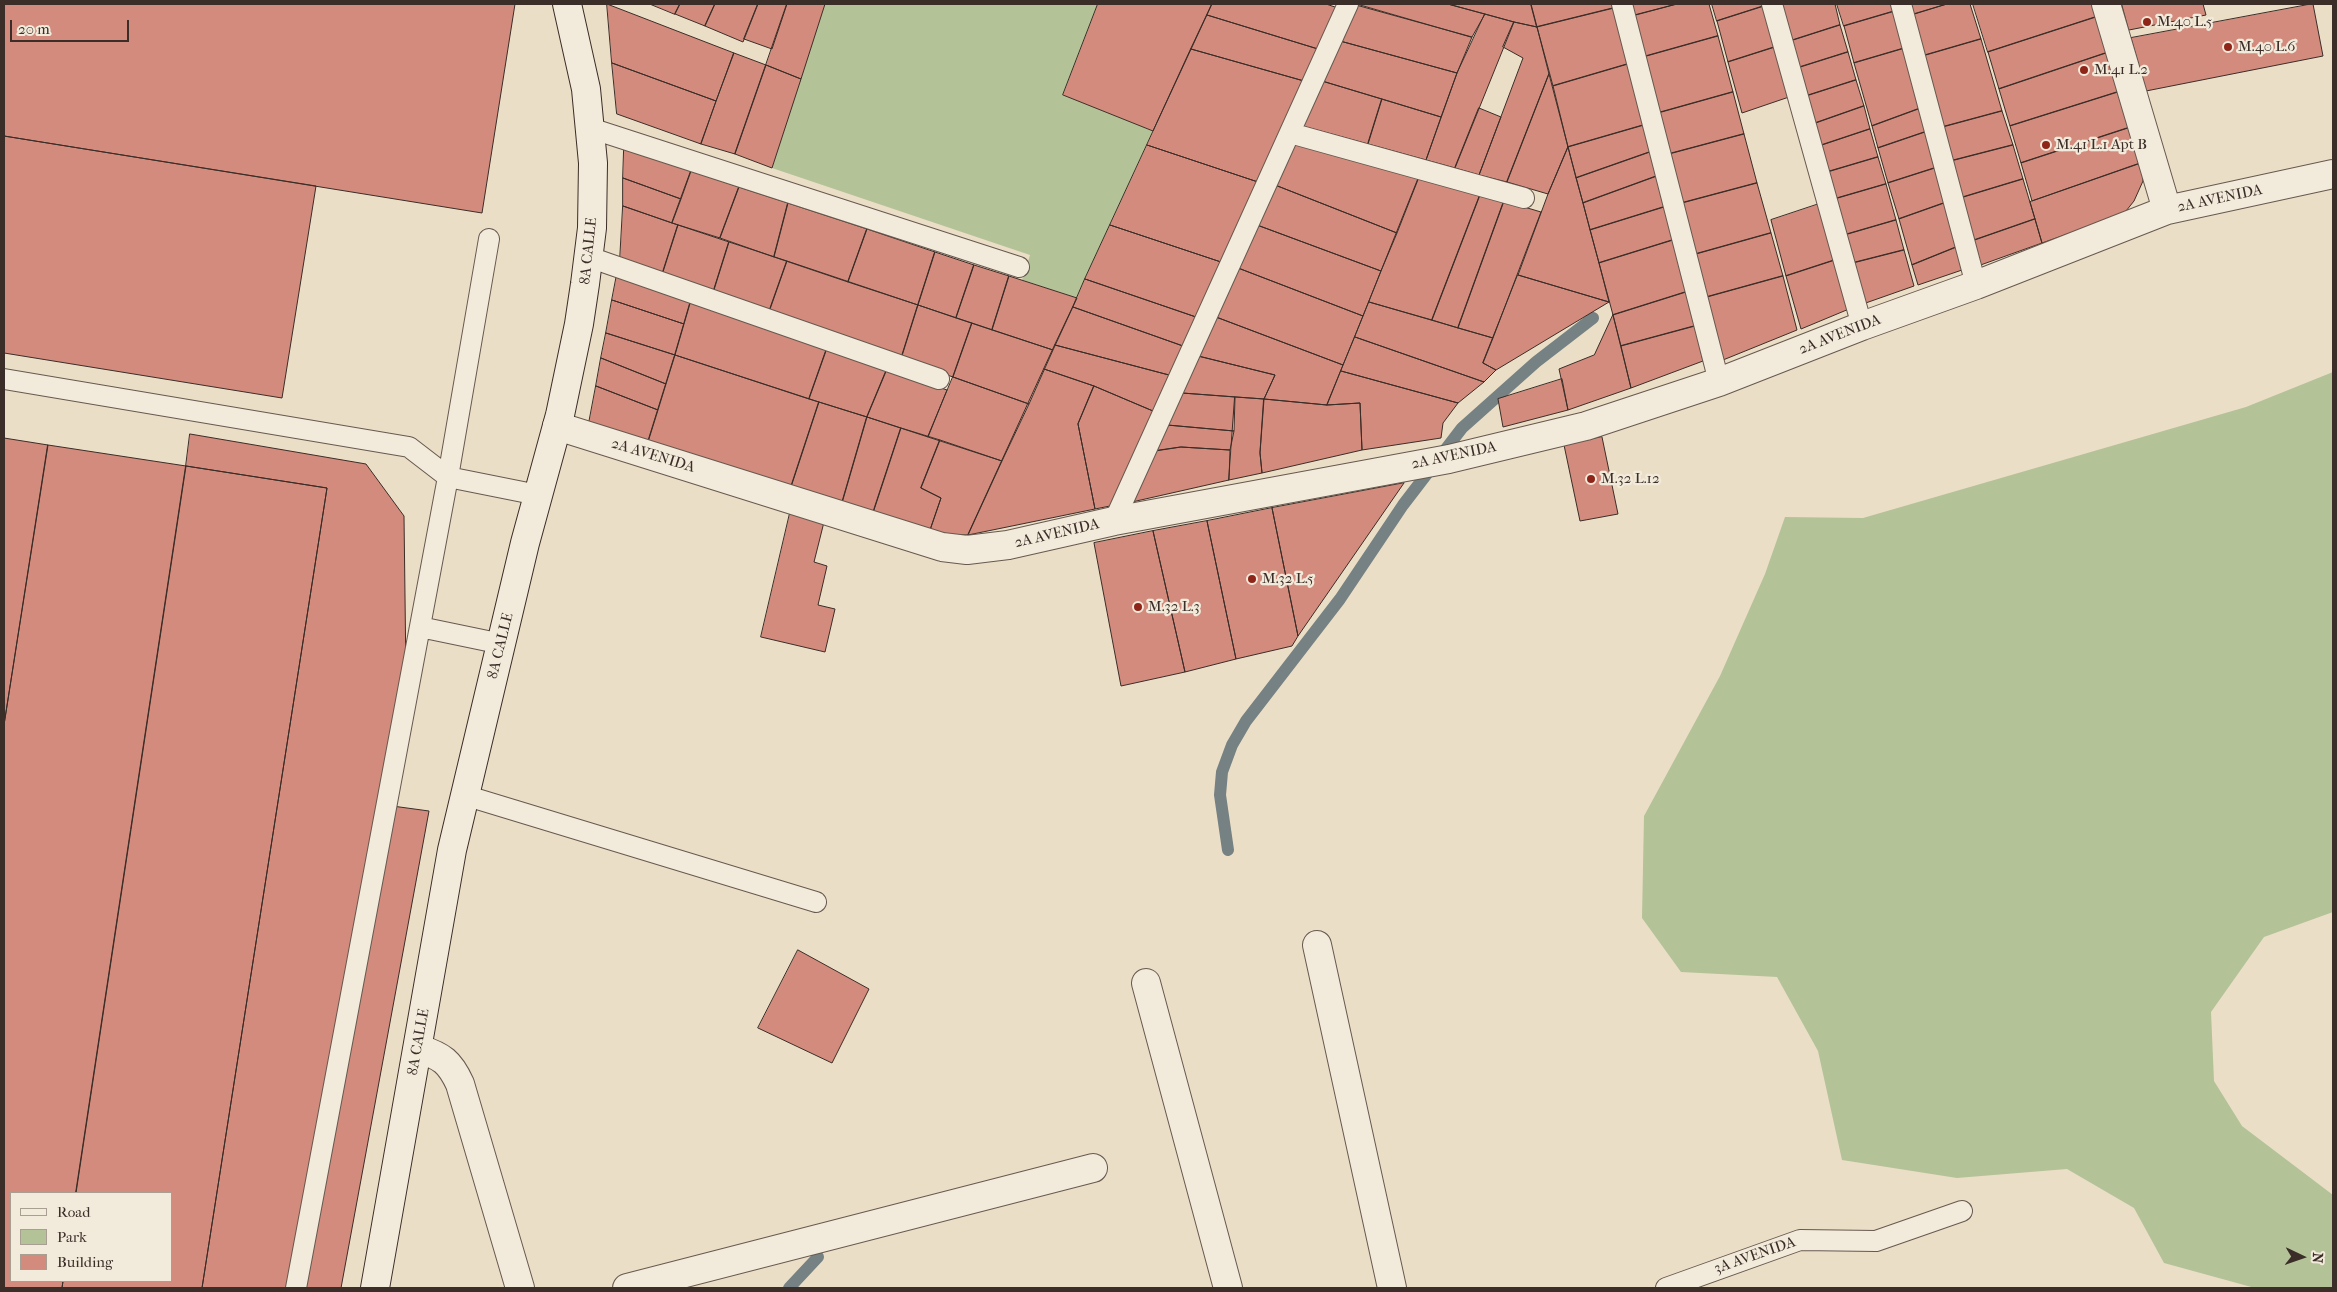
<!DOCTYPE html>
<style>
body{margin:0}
#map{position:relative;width:2337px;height:1292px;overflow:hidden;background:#ebdec6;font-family:"IM FELL French Canon",serif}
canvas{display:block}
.frame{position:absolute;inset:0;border:5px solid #3b2d27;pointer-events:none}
.legend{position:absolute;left:10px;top:1192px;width:162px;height:90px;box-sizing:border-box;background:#f2eada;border:1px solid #a99e92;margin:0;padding:6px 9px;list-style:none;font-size:15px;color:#3b2d27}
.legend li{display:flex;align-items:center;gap:10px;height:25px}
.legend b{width:25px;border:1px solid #a99e92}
.north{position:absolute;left:2277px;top:1232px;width:50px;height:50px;-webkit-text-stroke:4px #f2eada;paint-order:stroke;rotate:93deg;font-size:14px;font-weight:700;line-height:20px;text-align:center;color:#3b2d27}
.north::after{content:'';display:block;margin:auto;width:18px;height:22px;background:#3b2d27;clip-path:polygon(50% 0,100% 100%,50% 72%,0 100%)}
.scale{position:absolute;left:10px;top:20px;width:119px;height:22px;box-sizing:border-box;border:2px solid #3b2d27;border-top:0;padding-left:6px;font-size:15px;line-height:18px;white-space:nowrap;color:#3b2d27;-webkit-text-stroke:4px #f2eada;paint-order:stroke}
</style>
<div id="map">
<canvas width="2337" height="1292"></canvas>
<div class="frame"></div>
<ul class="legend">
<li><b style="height:6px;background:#f2eada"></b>Road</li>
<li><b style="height:14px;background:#b4c297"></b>Park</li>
<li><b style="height:14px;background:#d28b7d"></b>Building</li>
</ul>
<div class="north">N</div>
<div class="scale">20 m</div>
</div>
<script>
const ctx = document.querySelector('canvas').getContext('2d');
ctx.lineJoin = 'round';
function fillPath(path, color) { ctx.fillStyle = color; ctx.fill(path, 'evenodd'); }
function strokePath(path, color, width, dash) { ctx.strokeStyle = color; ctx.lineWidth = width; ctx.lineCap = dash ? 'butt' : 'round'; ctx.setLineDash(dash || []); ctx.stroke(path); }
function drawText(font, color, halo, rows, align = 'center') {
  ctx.font = font + ' "IM FELL French Canon",serif'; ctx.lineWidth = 4.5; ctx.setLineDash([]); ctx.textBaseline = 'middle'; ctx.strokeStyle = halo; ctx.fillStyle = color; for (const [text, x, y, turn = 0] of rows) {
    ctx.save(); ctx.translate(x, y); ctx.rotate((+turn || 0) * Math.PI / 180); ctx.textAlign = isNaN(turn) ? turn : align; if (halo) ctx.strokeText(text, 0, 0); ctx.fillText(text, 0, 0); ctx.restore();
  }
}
const green = new Path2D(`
 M 825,4 L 1098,4 L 1063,95 L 1153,131 L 1077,298 L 1022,280 L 1030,255 L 772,168 Z
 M 2333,372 L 2333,912 L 2264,937 L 2211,1012 L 2214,1081 L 2242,1126 L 2333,1195 L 2333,1288 L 2255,1288 L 2164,1263 L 2134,1208 L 2067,1169 L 1957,1178 L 1842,1160 L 1818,1051 L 1777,977 L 1681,972 L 1642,918 L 1644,816 L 1720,676 L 1765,574 L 1785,517 L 1863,518 L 2246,407 Z`);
const stream = new Path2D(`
 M 1228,850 L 1220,795 L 1222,772 L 1232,745 L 1246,721 L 1340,599 L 1403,505 L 1462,428 L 1536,362 L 1593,318
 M 789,1288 L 818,1257`);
const building = new Path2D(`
 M 4,4 L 515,4 L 482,213 L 4,136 Z
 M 607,4 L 734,53 L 716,101 L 612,63 Z
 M 650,4 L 680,4 L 675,14 Z
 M 680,4 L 715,4 L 705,26 L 675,14 Z
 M 715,4 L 758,4 L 743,42 L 705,26 Z
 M 758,4 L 787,4 L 772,49 L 744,39 Z
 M 787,4 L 825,4 L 801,79 L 766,65 Z
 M 1098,4 L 1212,4 L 1153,131 L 1063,95 Z
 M 1212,4 L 1326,4 L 1338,8 L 1318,49 L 1207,15 Z
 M 1357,4 L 1448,4 L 1485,14 L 1472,37 Z
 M 1448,4 L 1531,4 L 1537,27 L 1514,22 Z
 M 1531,4 L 1612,4 L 1614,8 L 1537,27 Z
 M 1629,4 L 1677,4 L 1632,16 Z
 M 1677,4 L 1709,4 L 1718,36 L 1643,57 L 1632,16 Z
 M 1712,4 L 1763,4 L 1764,6 L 1717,21 Z
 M 1777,4 L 1835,4 L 1840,25 L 1787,42 Z
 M 1837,4 L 1893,4 L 1895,11 L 1844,26 Z
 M 1905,4 L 1947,4 L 1908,16 Z
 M 1947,4 L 1970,4 L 1981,39 L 1919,57 L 1908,16 Z
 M 1973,4 L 2095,4 L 2099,16 L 1988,52 Z
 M 2122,4 L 2203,4 L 2206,15 L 2129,30 Z
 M 2313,4 L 2323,56 L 2146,91 L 2131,38 Z
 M 1356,5 L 1472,37 L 1457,73 L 1340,41 Z
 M 1764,6 L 1775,47 L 1728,62 L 1717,21 Z
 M 1614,8 L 1628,64 L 1553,86 L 1537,27 Z
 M 1895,11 L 1905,48 L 1854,63 L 1844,26 Z
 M 1485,14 L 1514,22 L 1455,168 L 1426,160 L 1457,73 Z
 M 1207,15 L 1318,49 L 1304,81 L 1191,49 Z
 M 2099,16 L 2109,52 L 1999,89 L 1988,52 Z
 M 1514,22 L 1537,27 L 1549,74 L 1507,182 L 1479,175 L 1523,58 L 1503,47 Z
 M 1840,25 L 1848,52 L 1794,69 L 1787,42 Z
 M 1718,36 L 1733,92 L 1658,113 L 1643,57 Z
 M 1981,39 L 2002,111 L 1939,128 L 1919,57 Z
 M 1340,41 L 1457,73 L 1441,117 L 1322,81 Z
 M 1775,47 L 1789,97 L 1742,113 L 1728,62 Z
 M 1905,48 L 1921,108 L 1872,126 L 1854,63 Z
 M 1191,49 L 1304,81 L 1258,182 L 1147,145 Z
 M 1848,52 L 1856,80 L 1803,97 L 1794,69 Z
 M 2109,52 L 2121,91 L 2010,126 L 1999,89 Z
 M 734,53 L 766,65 L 735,154 L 701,144 Z
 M 612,63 L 716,101 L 701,144 L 617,114 Z
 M 1628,64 L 1644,125 L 1568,147 L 1553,86 Z
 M 766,65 L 801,79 L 772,168 L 735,154 Z
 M 1549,74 L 1568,147 L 1548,194 L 1507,182 Z
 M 1856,80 L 1864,106 L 1810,125 L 1803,97 Z
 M 1322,81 L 1382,99 L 1368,144 L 1302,126 Z
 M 2121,91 L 2131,127 L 2021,163 L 2010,126 Z
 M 1733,92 L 1744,134 L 1669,154 L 1658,113 Z
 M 1382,99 L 1441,117 L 1426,160 L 1368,144 Z
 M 1864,106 L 1870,129 L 1816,147 L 1810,125 Z
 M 1479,108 L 1501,117 L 1479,175 L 1455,168 Z
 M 1921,108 L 1928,131 L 1878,148 L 1872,126 Z
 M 2002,111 L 2013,145 L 1947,162 L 1939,128 Z
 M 1644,125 L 1650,152 L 1576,178 L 1568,147 Z
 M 2131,127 L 2141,163 L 2032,201 L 2021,163 Z
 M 1870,129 L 1878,157 L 1824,173 L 1816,147 Z
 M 1928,131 L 1938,167 L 1888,183 L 1878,148 Z
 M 1744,134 L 1757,183 L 1682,203 L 1669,154 Z
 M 4,136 L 316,186 L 282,398 L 4,353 Z
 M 1294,143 L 1419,177 L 1397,233 L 1275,185 Z
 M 1147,145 L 1258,182 L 1221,262 L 1110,225 Z
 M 2013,145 L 2023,179 L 1957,199 L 1947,162 Z
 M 1568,147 L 1599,263 L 1609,302 L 1518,275 L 1548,194 Z
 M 624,149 L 691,171 L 681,199 L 623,178 Z
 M 1650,152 L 1657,176 L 1583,203 L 1576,178 Z
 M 1878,157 L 1886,184 L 1831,200 L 1824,173 Z
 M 2141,163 L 2143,181 L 2134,201 L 2126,211 L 2113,218 L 2042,243 L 2030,202 Z
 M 1938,167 L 1947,202 L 1899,219 L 1888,183 Z
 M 691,171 L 739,187 L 720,238 L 672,223 Z
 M 1657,176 L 1664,207 L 1590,230 L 1583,203 Z
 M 1419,177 L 1480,195 L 1432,320 L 1369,302 Z
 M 623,178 L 681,199 L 672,223 L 623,206 Z
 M 2023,179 L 2035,219 L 1969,242 L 1957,199 Z
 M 1757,183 L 1771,233 L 1696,254 L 1682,203 Z
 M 1886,184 L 1896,220 L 1841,236 L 1831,200 Z
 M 1275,185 L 1397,233 L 1381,271 L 1257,225 Z
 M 739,187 L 788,203 L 774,257 L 720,238 Z
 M 1480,195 L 1504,201 L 1458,328 L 1432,320 Z
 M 1504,201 L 1541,212 L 1493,338 L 1458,328 Z
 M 1947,202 L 1959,246 L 1912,265 L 1899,219 Z
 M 788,203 L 867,229 L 848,282 L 774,257 Z
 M 1819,204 L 1835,260 L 1786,276 L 1771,220 Z
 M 623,206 L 678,225 L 662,275 L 620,260 Z
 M 1664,207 L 1673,240 L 1599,263 L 1590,230 Z
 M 2035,219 L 2042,243 L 1975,267 L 1969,242 Z
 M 1896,220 L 1904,250 L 1849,264 L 1841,236 Z
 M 678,225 L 729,242 L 713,293 L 662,275 Z
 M 1110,225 L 1221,262 L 1196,317 L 1085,279 Z
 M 1257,225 L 1381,271 L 1363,316 L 1238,268 Z
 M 867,229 L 935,252 L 918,305 L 848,282 Z
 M 1771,233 L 1783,276 L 1707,297 L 1696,254 Z
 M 1673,240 L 1686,292 L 1613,315 L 1599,263 Z
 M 729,242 L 787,261 L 769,312 L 713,293 Z
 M 1959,246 L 1965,269 L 1918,285 L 1912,265 Z
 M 1904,250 L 1914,286 L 1860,305 L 1849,264 Z
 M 935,252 L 974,265 L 956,318 L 918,305 Z
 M 1835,260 L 1849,309 L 1801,329 L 1786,276 Z
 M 787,261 L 918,305 L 901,359 L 769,312 Z
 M 974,265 L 1009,276 L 992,330 L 956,318 Z
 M 1238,268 L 1363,316 L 1343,365 L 1216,317 Z
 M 617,274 L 691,300 L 684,324 L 612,300 Z
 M 1518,275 L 1609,302 L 1496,370 L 1483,363 Z
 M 1009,276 L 1077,298 L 1053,350 L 992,330 Z
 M 1783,276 L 1797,330 L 1723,360 L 1707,297 Z
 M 1085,279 L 1196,317 L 1183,346 L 1073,307 Z
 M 1686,292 L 1695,326 L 1621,346 L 1613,315 Z
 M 612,300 L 684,324 L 675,355 L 606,333 Z
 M 691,300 L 827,348 L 809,399 L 675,355 Z
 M 1369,302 L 1493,338 L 1483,363 L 1496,370 L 1484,382 L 1355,337 Z
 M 918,305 L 972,323 L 953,377 L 901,359 Z
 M 1073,307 L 1183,346 L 1169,375 L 1055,345 Z
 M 1613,315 L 1631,388 L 1568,410 L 1559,369 L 1594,355 Z
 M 1216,317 L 1343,365 L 1327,405 L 1264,399 L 1275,375 L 1198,356 Z
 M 972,323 L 1053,350 L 1029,404 L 953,377 Z
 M 1695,326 L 1703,361 L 1631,388 L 1621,346 Z
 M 606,333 L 675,355 L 666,384 L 601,358 Z
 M 1355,337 L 1484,382 L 1458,403 L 1341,371 Z
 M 1055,345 L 1169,375 L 1153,411 L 1094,386 L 1044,369 Z
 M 827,348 L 887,369 L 867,417 L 809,399 Z
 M 675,355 L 819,402 L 791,487 L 648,442 Z
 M 1198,356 L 1275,375 L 1264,399 L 1182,393 Z
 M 601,358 L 666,384 L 658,410 L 596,386 Z
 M 887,369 L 947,390 L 928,437 L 867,417 Z
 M 1044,369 L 1094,386 L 1078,424 L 1095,509 L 968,535 Z
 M 1341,371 L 1458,403 L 1443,423 L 1441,438 L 1362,450 L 1360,403 L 1327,405 Z
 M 953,377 L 1029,404 L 1002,461 L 928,437 Z
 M 1562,379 L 1568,410 L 1503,427 L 1498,399 Z
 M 596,386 L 658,410 L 648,442 L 589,423 Z
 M 1094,386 L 1153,411 L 1110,506 L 1095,509 L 1078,424 Z
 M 1182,393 L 1235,397 L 1234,431 L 1167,425 Z
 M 1235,397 L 1264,399 L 1260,453 L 1262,473 L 1229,480 Z
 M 1264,399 L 1327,405 L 1360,403 L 1362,450 L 1262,473 L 1260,453 Z
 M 819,402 L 867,417 L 842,503 L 791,487 Z
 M 867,417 L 901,428 L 873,513 L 842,503 Z
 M 1167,425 L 1234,431 L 1230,450 L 1181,447 L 1155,451 Z
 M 901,428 L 940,440 L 921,488 L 941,498 L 930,530 L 873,513 Z
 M 190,434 L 366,464 L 404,516 L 406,677 L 385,805 L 429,811 L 341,1288 L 202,1288 L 327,488 L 186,466 Z
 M 1602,437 L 1618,514 L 1580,521 L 1564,445 Z
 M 4,438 L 48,445 L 4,725 Z
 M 940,440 L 1002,461 L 968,535 L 952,535 L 930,530 L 941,498 L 921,488 Z
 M 48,445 L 186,466 L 76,1193 L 11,1193 L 11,1281 L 63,1281 L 62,1288 L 4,1288 L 4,725 Z
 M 1181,447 L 1230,450 L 1229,480 L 1132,502 L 1155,451 Z
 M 186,466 L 327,488 L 202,1288 L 62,1288 L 63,1281 L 171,1281 L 171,1193 L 76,1193 Z
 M 1404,483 L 1298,636 L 1272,508 Z
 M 1272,508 L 1298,636 L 1292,646 L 1236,659 L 1207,521 Z
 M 790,513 L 824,522 L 814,562 L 827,566 L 818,605 L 835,609 L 825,652 L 761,637 Z
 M 1207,521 L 1236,659 L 1185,672 L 1153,531 Z
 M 1153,531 L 1185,672 L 1121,686 L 1094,543 Z
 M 798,950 L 869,989 L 832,1063 L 758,1028 Z`);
const lane = new Path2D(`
 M 1622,4 L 1719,382
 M 1772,4 L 1862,326
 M 1901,4 L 1976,285
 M 590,128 L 1019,267
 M 1290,133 L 1524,198
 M 589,257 L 939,379
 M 4,379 L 409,447 L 448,477 L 538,495
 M 1114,521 L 1348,4
 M 420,627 L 502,644
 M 464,795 L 816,902
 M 296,1288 L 448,477 L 489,239
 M 1666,1288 L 1800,1240 L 1876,1241 L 1962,1211`);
const street = new Path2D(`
 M 2106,4 L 2167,210
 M 557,426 L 942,547 L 967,550 L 1008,545 L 1114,521 L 1449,459 L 1586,426 L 1719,382 L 1862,326 L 1976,285 L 2167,210 L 2333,174
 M 1317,945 L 1392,1288
 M 1146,983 L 1228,1288
 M 419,1049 C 442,1056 450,1062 460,1084 L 520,1288
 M 627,1288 L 1093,1168`);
const secondary = new Path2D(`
 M 375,1288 L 452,850 L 525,543 L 560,415 L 579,324 L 585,284 L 592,228 L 593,163 L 586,89 L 567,4`);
const markers = [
 [2147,22,5,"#8f2418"],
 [2228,47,5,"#8f2418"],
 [2084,70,5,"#8f2418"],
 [2046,145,5,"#8f2418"],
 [1591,479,5,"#8f2418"],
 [1252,579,5,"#8f2418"],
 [1138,607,5,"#8f2418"]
];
const poiNames = [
 ["M.40 L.5",2157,22],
 ["M.40 L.6",2238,47],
 ["M.41 L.2",2094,70],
 ["M.41 L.1 Apt B",2056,145],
 ["M.32 L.12",1601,479],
 ["M.32 L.5",1262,579],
 ["M.32 L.3",1148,607]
];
const streetNames = [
 ["2A AVENIDA",2220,199,-12],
 ["8A CALLE",589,251,-84],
 ["2A AVENIDA",1840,335,-21],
 ["2A AVENIDA",653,456,17],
 ["2A AVENIDA",1454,456,-12],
 ["2A AVENIDA",1057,534,-13],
 ["8A CALLE",501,646,-76],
 ["8A CALLE",419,1042,-80],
 ["3A AVENIDA",1755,1256,-19]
];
fillPath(green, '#b4c297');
strokePath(stream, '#758182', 12);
fillPath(building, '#d28b7d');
strokePath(building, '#3b2d27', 1);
strokePath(lane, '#67594f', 22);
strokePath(street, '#67594f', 30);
strokePath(secondary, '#3b2d27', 30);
strokePath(lane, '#f2eada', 20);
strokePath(street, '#f2eada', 28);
strokePath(secondary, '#f2eada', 28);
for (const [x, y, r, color] of markers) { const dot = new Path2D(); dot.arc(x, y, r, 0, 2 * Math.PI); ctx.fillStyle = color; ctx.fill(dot); strokePath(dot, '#f2eada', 2); }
drawText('15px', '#3b2d27', '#f2eada', poiNames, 'left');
drawText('15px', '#3b2d27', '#f2eada', streetNames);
</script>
